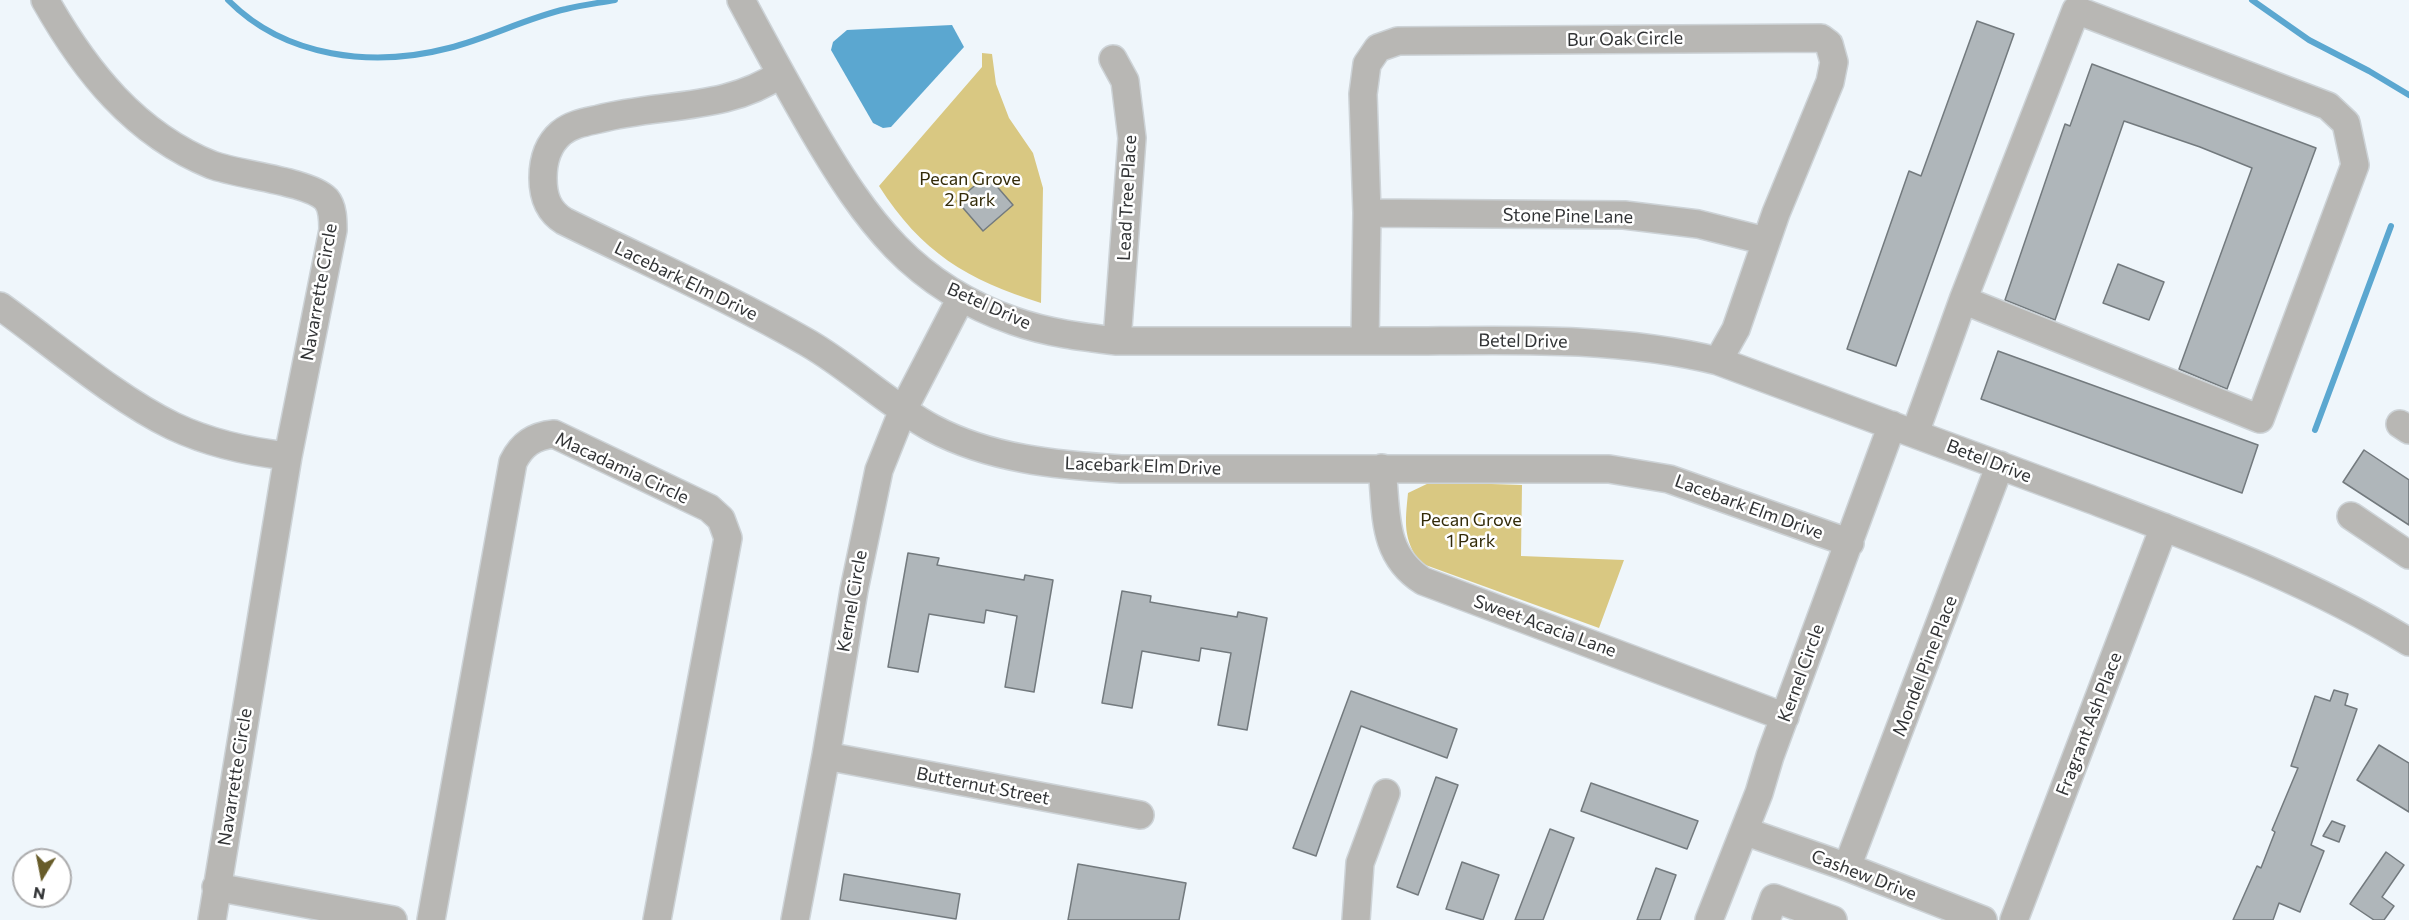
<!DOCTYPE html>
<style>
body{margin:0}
#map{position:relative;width:2409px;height:920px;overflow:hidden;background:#eff6fb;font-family:Commissioner,sans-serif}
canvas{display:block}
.north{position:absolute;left:12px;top:848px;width:60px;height:60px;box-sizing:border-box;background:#fff;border:2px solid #adadae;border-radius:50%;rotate:190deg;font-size:16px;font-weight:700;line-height:24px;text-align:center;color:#313335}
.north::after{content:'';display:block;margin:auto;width:21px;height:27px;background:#685c29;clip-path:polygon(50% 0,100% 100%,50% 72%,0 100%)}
</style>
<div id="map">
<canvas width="2409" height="920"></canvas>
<div class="north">N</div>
</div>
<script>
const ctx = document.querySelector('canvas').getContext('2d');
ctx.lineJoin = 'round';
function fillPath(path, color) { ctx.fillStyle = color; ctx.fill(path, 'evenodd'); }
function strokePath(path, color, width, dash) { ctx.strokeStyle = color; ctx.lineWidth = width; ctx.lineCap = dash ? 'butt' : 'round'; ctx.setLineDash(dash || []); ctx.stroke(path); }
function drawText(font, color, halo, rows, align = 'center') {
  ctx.font = font + ' Commissioner,sans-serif'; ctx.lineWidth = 5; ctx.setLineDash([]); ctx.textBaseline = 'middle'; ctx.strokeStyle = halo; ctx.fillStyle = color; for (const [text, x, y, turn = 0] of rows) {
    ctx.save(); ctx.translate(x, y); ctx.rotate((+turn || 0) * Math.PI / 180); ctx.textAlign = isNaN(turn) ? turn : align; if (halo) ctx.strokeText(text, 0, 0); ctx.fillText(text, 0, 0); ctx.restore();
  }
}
const green = new Path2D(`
 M 982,53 L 992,54 L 996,84 L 1009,118 L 1033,153 L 1043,188 L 1041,303 C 967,280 921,252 879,186 L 982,67 Z
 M 1431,482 L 1522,485 L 1521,556 L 1624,560 L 1599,628 L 1420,563 C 1403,538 1405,523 1408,493 Z`);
const water = new Path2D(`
 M 952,25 L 964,47 L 891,127 L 883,128 L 873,123 L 831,50 L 833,42 L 847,30 Z`);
const stream = new Path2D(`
 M 228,0 C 285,58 373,68 449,48 C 489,38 526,18 566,9 C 582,5 599,3 615,0
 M 2252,0 L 2309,40 L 2369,71 L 2409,95
 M 2315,430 L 2391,226`);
const building = new Path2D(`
 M 1977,21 L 2014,34 L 1896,366 L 1847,349 L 1909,171 L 1921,176 Z
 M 2092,64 L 2316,148 L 2227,389 L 2179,369 L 2252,168 L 2200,147 L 2124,121 L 2055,320 L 2005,300 L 2065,124 L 2070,126 Z
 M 987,175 L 1013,205 L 983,231 L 957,201 Z
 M 2118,264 L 2164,282 L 2149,320 L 2103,303 Z
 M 1998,351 L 2258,445 L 2242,493 L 1981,399 Z
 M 2364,450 L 2409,480 L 2409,525 L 2343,482 Z
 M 908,553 L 939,558 L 937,565 L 1024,580 L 1025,575 L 1053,580 L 1034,692 L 1005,687 L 1017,616 L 986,610 L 984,623 L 929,614 L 918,672 L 888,667 Z
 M 1122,591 L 1151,596 L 1150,602 L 1237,617 L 1238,612 L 1267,618 L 1247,730 L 1218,725 L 1231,653 L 1201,648 L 1199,661 L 1142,651 L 1132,708 L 1102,703 Z
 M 2334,690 L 2348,694 L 2345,705 L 2357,709 L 2311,845 L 2324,851 L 2300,912 L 2279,903 L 2273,920 L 2233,920 L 2257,866 L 2261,868 L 2275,832 L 2272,830 L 2298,768 L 2291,766 L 2315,696 L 2330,701 Z
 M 1351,691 L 1457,729 L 1447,758 L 1361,726 L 1316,856 L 1293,848 Z
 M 2379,745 L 2409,763 L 2409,812 L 2357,780 Z
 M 1436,777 L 1458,785 L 1418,895 L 1397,887 Z
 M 1591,783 L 1698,821 L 1687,849 L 1581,811 Z
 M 2332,821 L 2345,826 L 2339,842 L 2323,836 Z
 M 1550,829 L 1574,838 L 1543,920 L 1515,920 Z
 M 2386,852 L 2404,865 L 2382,897 L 2394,906 L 2384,920 L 2374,920 L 2350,904 Z
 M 1462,862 L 1499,875 L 1483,920 L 1446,909 Z
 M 1078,864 L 1186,883 L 1179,920 L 1068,920 Z
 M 1656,868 L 1676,875 L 1660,920 L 1637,920 Z
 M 844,874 L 960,894 L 956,919 L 840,900 Z`);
const minor = new Path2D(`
 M 45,0 C 85,71 135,134 212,165 C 239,175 308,181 326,199 C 333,207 333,220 333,230 L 288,456 L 212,920
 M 741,0 C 765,45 789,89 814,132 C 866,221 913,286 1014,321 C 1048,333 1082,337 1117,341 C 1218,341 1318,341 1419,341 C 1519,340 1620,337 1718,361 C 1842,406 1966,452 2090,499 C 2200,541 2308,580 2409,642
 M 1113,59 L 1125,81 L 1132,138 L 1117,341
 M 780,74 C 728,111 659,103 599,119 C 586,122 572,124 561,133 C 547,145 543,161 543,178 C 543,197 548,211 564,221 C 645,261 730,298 808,343 C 851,368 888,404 932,428 C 990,459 1057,465 1121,469 L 1609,469 L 1669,479 L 1850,543
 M 1367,213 L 1624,215 L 1698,224 L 1766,241
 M 0,306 C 53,344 115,398 173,426 C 209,443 250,452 288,456
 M 1365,341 L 1367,213 L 1363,94 L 1367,64 L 1378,48 L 1398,41 L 1821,38 L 1829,44 L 1834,62 L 1830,82 L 1776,213 L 1736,329 L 1718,361
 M 2400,424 L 2409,430
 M 1915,433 L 1963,300 L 2076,10 L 2328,106 L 2346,123 L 2355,165 L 2260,419 L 1963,300
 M 1382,468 C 1387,513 1381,554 1423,581 L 1785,717
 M 2351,516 L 2409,555
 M 826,756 L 1140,815
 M 1744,831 L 1847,867 L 1983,920
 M 1847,867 L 2000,465
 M 216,887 L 393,920
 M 431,920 L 513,462 C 522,444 534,436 554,434 L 709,508 L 721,519 L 728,538 L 657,920
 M 795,920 L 826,756 L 854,590 L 879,470 L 903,410 L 961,298
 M 1356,920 L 1360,863 L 1386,793
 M 1709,920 L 1759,793 L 1770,756 L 1892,425
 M 1766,920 L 1774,898 L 1833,920
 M 2014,920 L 2164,527`);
const streetNames = [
 ["Bur Oak Circle",1625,39,-1],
 ["Lead Tree Place",1127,198,-87],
 ["Stone Pine Lane",1568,216,1],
 ["Lacebark Elm Drive",686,281,26],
 ["Navarrette Circle",319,292,-80],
 ["Betel Drive",989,306,24],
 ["Betel Drive",1523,341,1],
 ["Betel Drive",1989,461,21],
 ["Lacebark Elm Drive",1143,466,2],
 ["Macadamia Circle",622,468,25],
 ["Lacebark Elm Drive",1749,507,20],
 ["Kernel Circle",852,601,-80],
 ["Sweet Acacia Lane",1545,626,20],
 ["Mondel Pine Place",1925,666,-69],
 ["Kernel Circle",1801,673,-70],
 ["Fragrant Ash Place",2089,724,-69],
 ["Navarrette Circle",235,777,-81],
 ["Butternut Street",983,786,11],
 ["Cashew Drive",1864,875,21]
];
const parkNames = [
 ["Pecan Grove",970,179],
 ["2 Park",970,200],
 ["Pecan Grove",1471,520],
 ["1 Park",1471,541]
];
fillPath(green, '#d9c882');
fillPath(water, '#5ba7d0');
strokePath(stream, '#5ba7d0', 6);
fillPath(building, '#afb6ba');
strokePath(building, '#737a7e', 1.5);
strokePath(minor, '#cdd3d7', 30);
strokePath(minor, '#b8b7b4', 27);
drawText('18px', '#313335', '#fff', streetNames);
drawText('18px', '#332b09', '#fff', parkNames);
</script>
